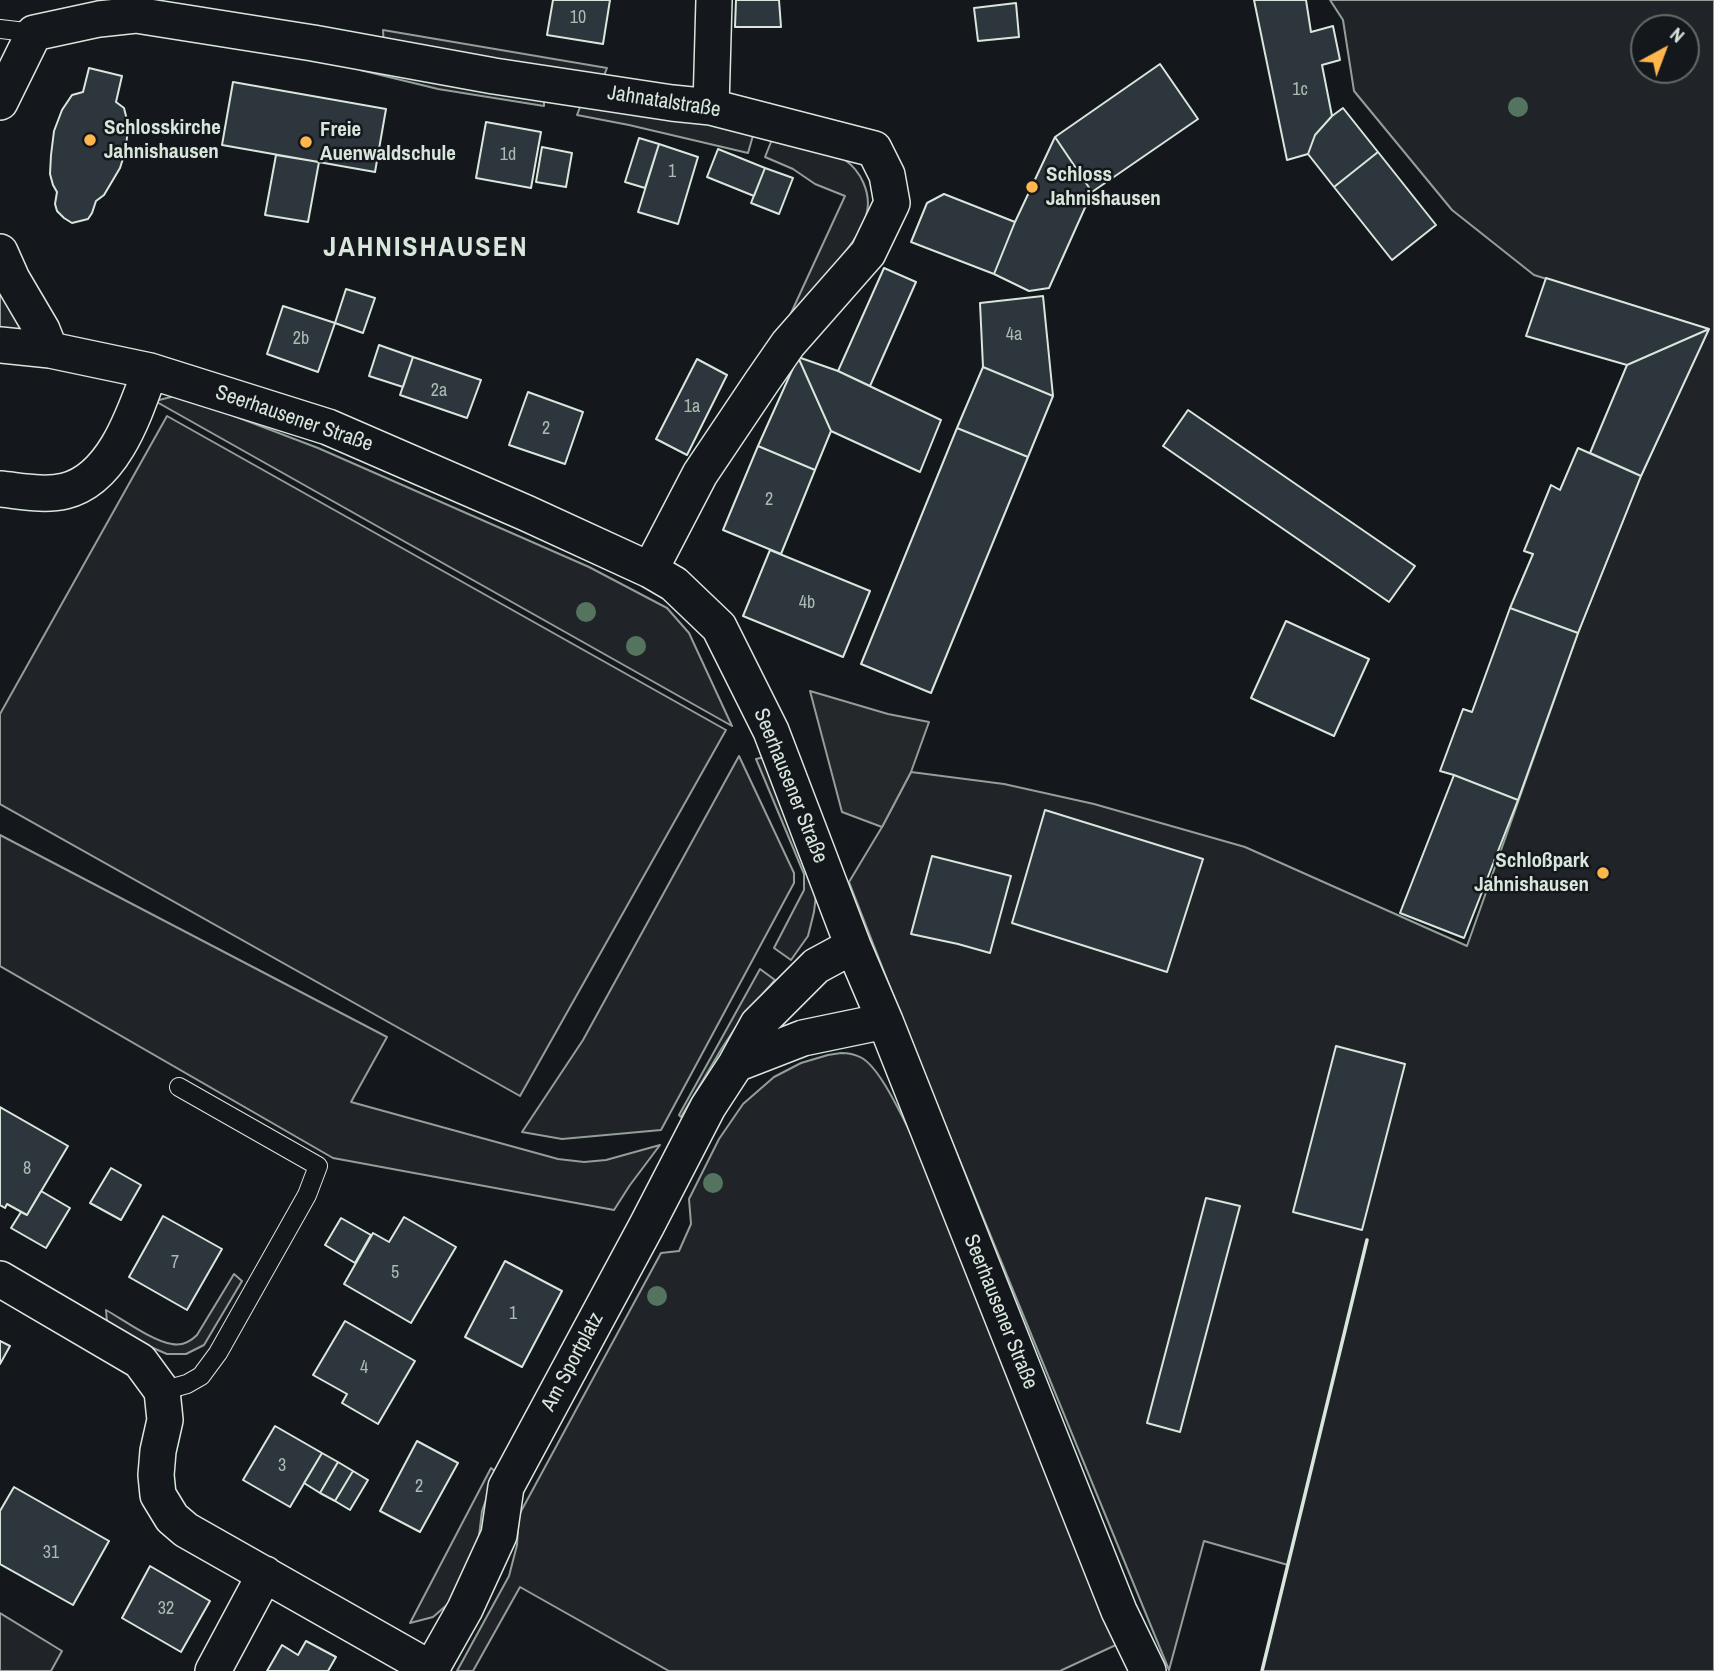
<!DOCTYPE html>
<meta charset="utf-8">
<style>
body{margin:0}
#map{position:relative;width:1714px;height:1671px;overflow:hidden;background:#14181c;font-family:"Archivo Narrow",sans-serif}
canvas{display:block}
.north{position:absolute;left:1630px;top:14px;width:70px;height:70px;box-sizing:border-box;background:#14181c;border:2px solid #626a69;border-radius:50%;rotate:41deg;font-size:19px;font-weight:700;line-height:28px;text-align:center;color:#d8e6dc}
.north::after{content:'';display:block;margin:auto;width:24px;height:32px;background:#ffb74d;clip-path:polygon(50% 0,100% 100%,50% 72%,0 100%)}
</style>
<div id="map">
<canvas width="1714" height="1671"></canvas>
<div class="north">N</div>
</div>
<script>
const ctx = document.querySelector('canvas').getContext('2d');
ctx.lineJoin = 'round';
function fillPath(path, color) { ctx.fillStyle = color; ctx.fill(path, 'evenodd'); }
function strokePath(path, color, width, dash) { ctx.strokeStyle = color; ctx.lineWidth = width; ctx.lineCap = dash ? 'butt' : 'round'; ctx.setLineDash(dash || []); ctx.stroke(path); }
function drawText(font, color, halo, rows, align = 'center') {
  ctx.font = font + ' "Archivo Narrow",sans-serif'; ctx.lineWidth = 5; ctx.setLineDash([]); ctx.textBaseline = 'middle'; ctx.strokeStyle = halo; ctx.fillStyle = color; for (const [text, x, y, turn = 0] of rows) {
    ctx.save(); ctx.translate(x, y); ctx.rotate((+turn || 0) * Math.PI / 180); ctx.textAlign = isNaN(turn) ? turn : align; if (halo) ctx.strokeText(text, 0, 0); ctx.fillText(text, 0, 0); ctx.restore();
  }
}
const green = new Path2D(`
 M 1330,0 L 1714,0 L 1714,1671 L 1262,1671 L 1288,1565 L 1204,1541 L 1169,1670 L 916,1054 L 849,882 L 882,827 L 911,772 L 1004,784 L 1094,804 L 1245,847 L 1467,946 L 1578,633 L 1641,476 L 1708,329 L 1534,275 L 1452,210 L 1354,91 L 1343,20 ZM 1644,28 L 1686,28 L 1686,70 L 1644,70 Z
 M 383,30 L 607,68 L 601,83 L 384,49 Z
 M 360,70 L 400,74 L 544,97 L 544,106 L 438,89 Z
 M 582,102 L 754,132 L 748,153 L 629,125 L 577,115 Z
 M 773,137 C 793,143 829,148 845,160 C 861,171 871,193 867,212 C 862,234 843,254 830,272 C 813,294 797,315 780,337 L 845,196 L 815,184 L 793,169 L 765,157 Z
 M 0,286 L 24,333 L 0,331 Z
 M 179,395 L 318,448 L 589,567 L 667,608 L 689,633 L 732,726 L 155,401 Z
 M 167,416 L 726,730 L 520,1096 L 0,804 L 0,714 Z
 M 739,756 L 794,873 L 794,883 L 661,1130 L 562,1139 L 522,1132 L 583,1040 Z
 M 765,757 L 816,895 L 814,912 L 808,936 L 791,960 L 774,948 L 804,890 L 804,874 L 756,759 Z
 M 0,835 L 387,1037 L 351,1102 L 558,1159 L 584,1162 L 606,1160 L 660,1145 L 630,1185 L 614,1210 L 333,1158 L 0,966 Z
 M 760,969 L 775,980 L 742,1018 L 722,1048 L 681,1117 L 679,1115 Z
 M 841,1053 C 849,1053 855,1054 862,1058 C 882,1070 903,1120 915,1141 L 1118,1644 L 1060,1671 L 669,1671 L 520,1587 L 473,1671 L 457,1671 L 509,1576 L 517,1545 L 519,1515 L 661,1253 L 679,1251 L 691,1224 L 689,1199 L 719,1139 L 743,1104 L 774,1077 L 801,1063 L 828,1055 Z
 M 234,1274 L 242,1281 L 204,1345 L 186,1354 L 167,1354 L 146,1345 L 107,1322 L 106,1310 C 122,1319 154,1342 172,1344 C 182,1346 190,1342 197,1335 Z
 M 491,1468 L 496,1472 L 482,1511 L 478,1544 L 448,1604 L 433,1617 L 410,1623 Z
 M 0,1613 L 62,1651 L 51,1671 L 0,1671 Z`);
const parking = new Path2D(`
 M 810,691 L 888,714 L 929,722 L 911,772 L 882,827 L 842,812 Z`);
const building = new Path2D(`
 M 553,0 L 610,0 L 603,44 L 547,35 Z
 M 736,0 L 779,0 L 781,27 L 735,27 Z
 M 1254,0 L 1306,0 L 1311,32 L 1333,26 L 1340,60 L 1322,65 L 1332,116 L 1315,135 L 1308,154 L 1287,160 Z
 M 1016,3 L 1019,37 L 978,41 L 974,8 Z
 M 1160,64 L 1198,119 L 1092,192 L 1055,137 Z
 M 89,68 L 122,76 L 116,102 L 124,108 L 128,124 L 126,149 L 120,168 L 104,195 L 96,201 L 92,213 L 88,219 L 72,223 L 64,218 L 57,211 L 55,204 L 57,192 L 53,185 L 50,174 L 51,155 L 54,131 L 62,110 L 72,95 L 83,92 Z
 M 233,82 L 386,109 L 375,172 L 222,145 Z
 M 1343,108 L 1378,152 L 1334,187 L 1308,154 L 1315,135 L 1332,116 Z
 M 486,122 L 541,132 L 531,188 L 476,178 Z
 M 1055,137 L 1092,192 L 1049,288 L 1029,291 L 994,274 L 1015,222 Z
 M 639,138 L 659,144 L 645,188 L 625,182 Z
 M 659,144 L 698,157 L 678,224 L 638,212 Z
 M 542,147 L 572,153 L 566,187 L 536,182 Z
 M 718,149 L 765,168 L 754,196 L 707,177 Z
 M 1378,152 L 1436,225 L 1392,260 L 1334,187 Z
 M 276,155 L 319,162 L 308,222 L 265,215 Z
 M 765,168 L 793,178 L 779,214 L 751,203 Z
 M 944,194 L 1015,222 L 994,274 L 911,242 L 927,203 Z
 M 884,268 L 916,282 L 870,386 L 838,371 Z
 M 1546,278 L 1709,329 L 1627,365 L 1526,336 Z
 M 346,289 L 375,298 L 363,333 L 335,323 Z
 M 1043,296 L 1053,396 L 983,367 L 980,303 Z
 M 283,306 L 335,323 L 318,372 L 267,354 Z
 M 1709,329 L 1641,476 L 1590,453 L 1627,365 Z
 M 379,345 L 413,357 L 403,387 L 369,376 Z
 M 413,357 L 481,380 L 467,418 L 400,395 Z
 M 798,357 L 831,431 L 815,470 L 758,446 Z
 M 798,357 L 838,371 L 941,420 L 920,472 L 831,431 Z
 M 697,359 L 727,375 L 687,455 L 656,439 Z
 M 983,367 L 1053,396 L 1028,457 L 957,428 Z
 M 528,392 L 583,412 L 565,464 L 509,445 Z
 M 1188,410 L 1415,566 L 1389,602 L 1163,446 Z
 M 957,428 L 1028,457 L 931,693 L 861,664 Z
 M 758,446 L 815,470 L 781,554 L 723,530 Z
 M 1578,448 L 1641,476 L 1578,633 L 1510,608 L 1533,554 L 1524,551 L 1551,485 L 1560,490 Z
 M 770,550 L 870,591 L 843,657 L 743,616 Z
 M 1510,608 L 1578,633 L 1518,800 L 1454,775 L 1440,771 L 1463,709 L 1472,712 Z
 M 1286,621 L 1369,659 L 1334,736 L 1251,698 Z
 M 1454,775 L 1518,800 L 1464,938 L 1400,913 Z
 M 1045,810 L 1203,859 L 1167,972 L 1012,923 Z
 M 932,856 L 1011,876 L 990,953 L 958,944 L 911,934 Z
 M 1336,1046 L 1405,1064 L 1362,1230 L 1293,1212 Z
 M 0,1107 L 68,1146 L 27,1215 L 7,1204 L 5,1208 L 0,1205 Z
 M 111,1168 L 141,1185 L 121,1220 L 90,1203 Z
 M 41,1191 L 70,1208 L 46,1248 L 11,1228 L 21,1212 L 27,1215 Z
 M 1206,1198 L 1240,1206 L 1180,1432 L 1147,1423 Z
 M 163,1216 L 222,1249 L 187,1310 L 129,1277 Z
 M 404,1217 L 456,1247 L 411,1323 L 344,1284 L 373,1233 L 389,1242 Z
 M 341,1218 L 371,1235 L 355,1263 L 325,1245 Z
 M 505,1261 L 562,1291 L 522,1367 L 465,1337 Z
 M 345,1321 L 415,1361 L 378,1424 L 342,1403 L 347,1394 L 313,1375 Z
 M 0,1341 L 10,1346 L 0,1364 Z
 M 275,1426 L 322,1453 L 290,1507 L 243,1480 Z
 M 417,1441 L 458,1463 L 420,1532 L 380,1511 Z
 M 322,1453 L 338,1462 L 320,1493 L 304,1483 Z
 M 338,1462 L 353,1471 L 335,1501 L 320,1493 Z
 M 353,1471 L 368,1480 L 350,1510 L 335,1501 Z
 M 14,1487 L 109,1541 L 73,1605 L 0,1564 L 0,1511 Z
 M 150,1566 L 210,1601 L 181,1652 L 122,1618 Z
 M 306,1641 L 336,1657 L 328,1671 L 267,1671 L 282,1645 L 298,1655 Z`);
const lane = new Path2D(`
 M 0,29 L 34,33
 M 162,1391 L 187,1384 L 201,1376 L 218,1353 L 307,1195 L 318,1166 L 179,1087`);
const street = new Path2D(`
 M 0,102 L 34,33 L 99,19 L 136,15 L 313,43 L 494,76 L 672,103 L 711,107 L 874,149 L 887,175 L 892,203 L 868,253 L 788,344 L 761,383 L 700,474 L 650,570
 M 711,107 L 714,0
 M 0,252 L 12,279 L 42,330 L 50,350
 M 0,345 L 50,350 L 150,371 L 328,427 L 526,513 L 650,570 L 674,584 L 719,627 L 771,731 L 853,946 L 885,1021 L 1119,1611 L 1148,1671
 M 0,489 C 21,491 44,496 65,491 C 114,479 135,412 150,371
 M 736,1064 L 803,1038 L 885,1021
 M 0,1279 L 140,1361 L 162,1391 L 165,1420 L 158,1451 L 156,1475 L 158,1495 L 172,1518 L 186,1530 L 431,1669
 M 213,1671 L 265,1574
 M 430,1671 L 465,1609 L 499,1535 L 506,1487 L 647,1225 L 708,1107 L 736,1064 L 758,1024 L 816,966 L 853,946`);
const wall = new Path2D(`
 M 1262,1671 L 1367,1240`);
const trees = [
 [1518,107],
 [586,612],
 [636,646],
 [713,1183],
 [657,1296]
];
const markers = [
 [90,140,7,"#ffb74d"],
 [306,142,7,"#ffb74d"],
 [1032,187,7,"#ffb74d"],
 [1603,873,7,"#ffb74d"]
];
const numberNames = [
 ["10",578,18],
 ["1c",1300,90],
 ["1d",508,155],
 ["1",672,172],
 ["4a",1014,335],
 ["2b",301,339],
 ["2a",439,391],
 ["1a",692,407],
 ["2",546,429],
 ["2",769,500],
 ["4b",807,603],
 ["8",27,1169],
 ["7",175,1263],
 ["5",395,1273],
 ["1",513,1314],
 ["4",364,1368],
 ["3",282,1466],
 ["2",419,1487],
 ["31",51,1553],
 ["32",166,1609]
];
const streetNames = [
 ["Jahnatalstraße",664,102,9],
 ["Seerhausener Straße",294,419,19],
 ["Seerhausener Straße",790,786,68],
 ["Seerhausener Straße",1000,1312,68],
 ["Am Sportplatz",573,1362,-62]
];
const poiNames = [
 ["Schlosskirche",104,128],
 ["Jahnishausen",104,152],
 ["Freie",320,130],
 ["Auenwaldschule",320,154],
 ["Schloss",1046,175],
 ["Jahnishausen",1046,199],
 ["Schloßpark",1589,861,"right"],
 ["Jahnishausen",1589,885,"right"]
];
const districtNames = [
 ["JAHNISHAUSEN",426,248]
];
fillPath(green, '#202428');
strokePath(green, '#939e99', 2);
fillPath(parking, '#24282b');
strokePath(parking, '#939e99', 2);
fillPath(building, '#2c363c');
strokePath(building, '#d8e6dc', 2);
strokePath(lane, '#d8e6dc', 20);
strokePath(street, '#d8e6dc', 38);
strokePath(lane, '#14181c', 18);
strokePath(street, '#14181c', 35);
strokePath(wall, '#d8e6dc', 3.5);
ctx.fillStyle = '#55745f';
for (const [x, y] of trees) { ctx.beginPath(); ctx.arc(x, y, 10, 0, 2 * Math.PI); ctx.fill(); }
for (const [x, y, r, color] of markers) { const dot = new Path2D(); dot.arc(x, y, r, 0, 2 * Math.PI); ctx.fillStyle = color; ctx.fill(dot); strokePath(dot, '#14181c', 2.5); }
drawText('18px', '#adbab4', null, numberNames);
drawText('21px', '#d8e6dc', '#14181c', streetNames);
drawText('bold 21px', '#d8e6dc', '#14181c', poiNames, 'left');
ctx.letterSpacing = '2px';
drawText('bold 28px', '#d8e6dc', '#14181c', districtNames);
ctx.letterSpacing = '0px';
</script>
